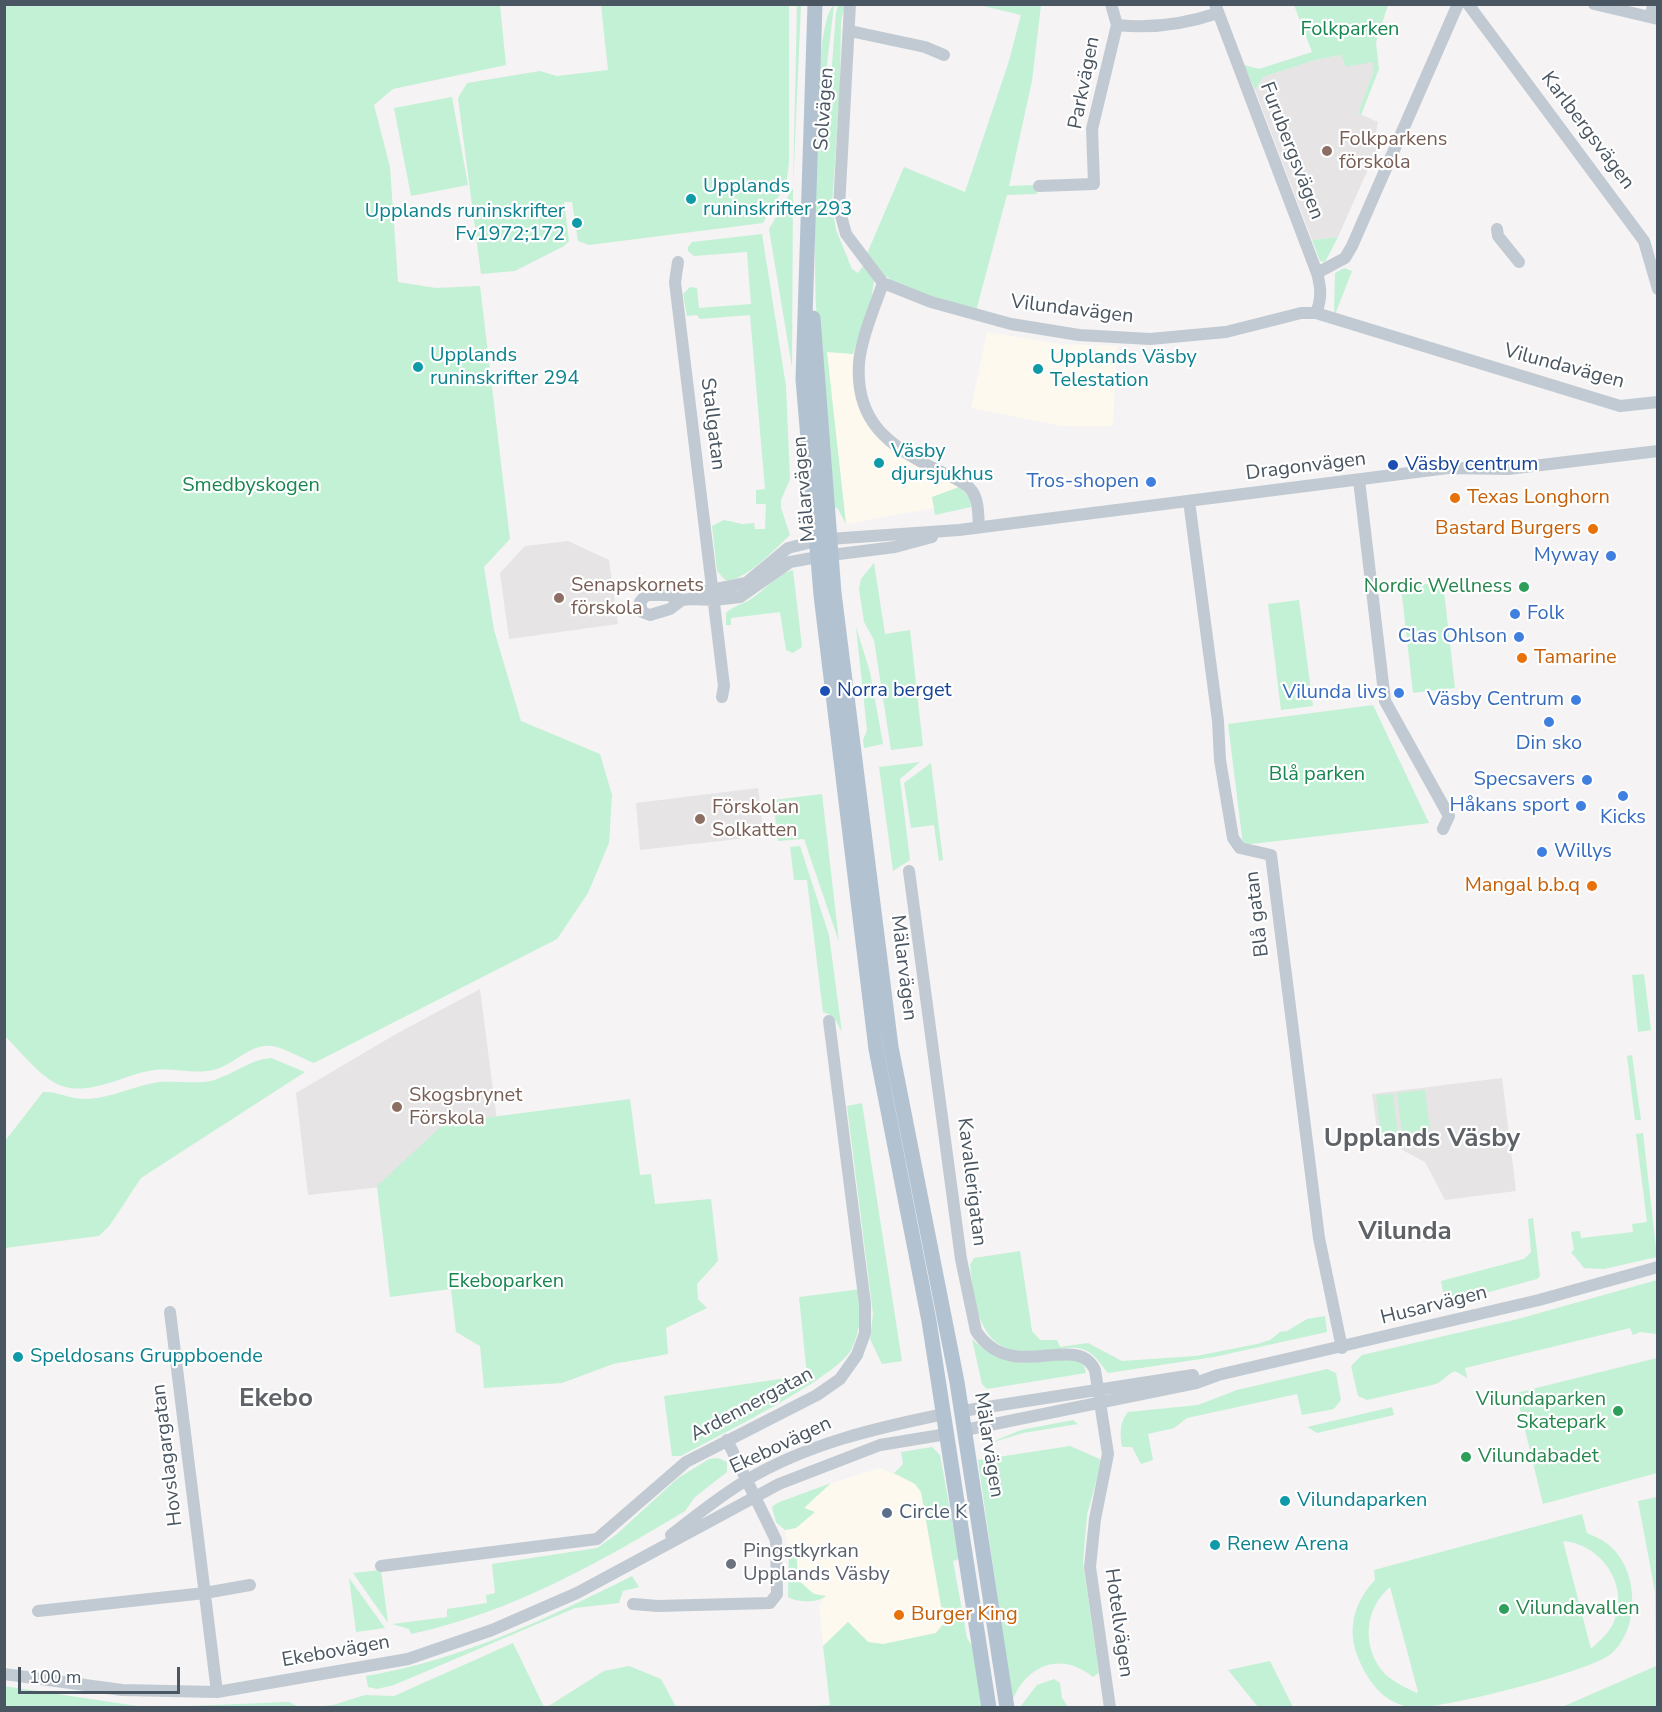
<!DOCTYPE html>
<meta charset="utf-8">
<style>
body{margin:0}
#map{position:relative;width:1662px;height:1712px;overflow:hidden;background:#f5f3f3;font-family:"Nunito Sans",sans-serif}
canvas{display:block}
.frame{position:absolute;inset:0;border:6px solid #4a5661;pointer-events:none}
.scale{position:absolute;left:18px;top:1667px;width:162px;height:27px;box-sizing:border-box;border:3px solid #4a5661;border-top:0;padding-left:8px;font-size:18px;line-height:21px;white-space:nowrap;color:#4a5661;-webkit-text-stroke:4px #fff;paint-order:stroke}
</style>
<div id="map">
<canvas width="1662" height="1712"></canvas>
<div class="frame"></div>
<div class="scale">100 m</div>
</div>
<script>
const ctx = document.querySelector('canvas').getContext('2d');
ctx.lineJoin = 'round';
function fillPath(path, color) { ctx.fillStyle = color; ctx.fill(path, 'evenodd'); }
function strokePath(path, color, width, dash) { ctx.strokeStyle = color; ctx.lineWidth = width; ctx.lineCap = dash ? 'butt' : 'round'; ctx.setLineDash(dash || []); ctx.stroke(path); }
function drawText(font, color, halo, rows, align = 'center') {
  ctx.font = font + ' "Nunito Sans",sans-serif'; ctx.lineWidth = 4.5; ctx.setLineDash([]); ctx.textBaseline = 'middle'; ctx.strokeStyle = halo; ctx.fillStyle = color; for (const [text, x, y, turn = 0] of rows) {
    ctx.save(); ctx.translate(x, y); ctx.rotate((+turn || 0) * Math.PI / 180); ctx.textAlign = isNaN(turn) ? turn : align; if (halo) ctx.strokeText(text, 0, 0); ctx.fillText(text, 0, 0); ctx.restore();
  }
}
const commercial = new Path2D(`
 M 987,332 L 1060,344 L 1117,346 L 1113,426 L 1062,426 L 971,408 Z
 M 827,352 L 853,354 L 853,367 L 870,428 L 882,442 L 896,454 L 959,487 L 932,497 L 934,508 L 846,524 Z
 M 880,1468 L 915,1484 L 921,1492 L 944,1623 L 936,1633 L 883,1644 L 869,1642 L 848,1622 L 823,1646 L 819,1606 L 825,1596 L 811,1593 L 798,1580 L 796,1565 L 799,1552 L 794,1546 L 789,1551 L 785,1530 L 790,1530 L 814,1511 L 803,1508 L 831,1483 Z`);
const education = new Path2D(`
 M 1341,55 L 1373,62 L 1373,73 L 1358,113 L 1378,122 L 1376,132 L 1381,140 L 1338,237 L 1312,240 L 1255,90 L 1263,77 L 1315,60 Z
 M 568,541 L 609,560 L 618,624 L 509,639 L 500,573 L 525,546 Z
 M 758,788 L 764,836 L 640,850 L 636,803 Z
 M 480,989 L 497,1121 L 409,1184 L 308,1195 L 296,1093 L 396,1034 Z
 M 1502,1078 L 1516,1191 L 1445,1200 L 1425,1162 L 1378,1137 L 1372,1094 Z`);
const green = new Path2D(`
 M 4,5 L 500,5 L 506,65 L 393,89 L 374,105 L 390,167 L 398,282 L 436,288 L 480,286 L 510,539 L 484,567 L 494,630 L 521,721 L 600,754 L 612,795 L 609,843 L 588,893 L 557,939 L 314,1063 C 301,1058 285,1048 272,1046 C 252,1043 235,1063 217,1069 C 194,1076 171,1066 149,1071 C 120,1076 85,1099 55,1083 C 36,1072 20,1051 5,1036 Z
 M 601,5 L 789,5 L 789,163 L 786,184 L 763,223 L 589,245 L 578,241 L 572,202 L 564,202 L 569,241 L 564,246 L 515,271 L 481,274 L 458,98 L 467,83 L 540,71 L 557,76 L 608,70 Z
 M 797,5 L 801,5 L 793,188 L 792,367 L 769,229 L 793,188 Z
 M 834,5 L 823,98 L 830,91 L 836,13 L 838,5 L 845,5 L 841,21 L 840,89 L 832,205 L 836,230 L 852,269 L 858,273 L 863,266 L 874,280 L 872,295 L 853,354 L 827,352 L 846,524 L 838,509 L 830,504 C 825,438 818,371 816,305 C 815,263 810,22 834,5 Z
 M 979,5 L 1041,5 L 1032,81 L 1009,186 L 1036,185 L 1037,194 L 1007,195 L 976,311 L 931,299 L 891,281 L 888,277 L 882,277 L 866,256 L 904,167 L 965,192 L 1009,61 L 1021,15 Z
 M 1294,5 L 1388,5 L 1376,42 L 1379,69 L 1361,115 L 1358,113 L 1373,73 L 1373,62 L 1346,67 L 1341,55 L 1315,60 L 1263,77 L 1255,90 L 1244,65 L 1259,69 L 1312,52 Z
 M 452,97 L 468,185 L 411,196 L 394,108 Z
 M 762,234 L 786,386 L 790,479 L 781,500 L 781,508 L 790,535 C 776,548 744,583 725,580 L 717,571 L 712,526 L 724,520 L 742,524 L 754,523 L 755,529 L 765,529 L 766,504 L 756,504 L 756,490 L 765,489 L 750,315 L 700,319 L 697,315 L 687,316 L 683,294 L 690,287 L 697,288 L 699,308 L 751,304 L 747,252 L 694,256 L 688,251 L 688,247 L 692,242 Z
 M 1338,237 L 1325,262 L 1320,261 L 1312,240 Z
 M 1344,268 L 1352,271 L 1334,317 L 1335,273 Z
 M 959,487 L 970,498 L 971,507 L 935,515 L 932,497 Z
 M 874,563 L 885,634 L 910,630 L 923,746 L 891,750 L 874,640 L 864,622 L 859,589 L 861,579 Z
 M 793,570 L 802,647 L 793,653 L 786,650 L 780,612 L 731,618 L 731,625 L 726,625 L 726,613 C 732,607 739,605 746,602 C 763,593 776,574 793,570 Z
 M 1443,582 L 1455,688 L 1413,693 L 1401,587 Z
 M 1299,600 L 1313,706 L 1281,710 L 1268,604 Z
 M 856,627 L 870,672 L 883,744 L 864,748 L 863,740 L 867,730 Z
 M 1373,705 L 1429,823 L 1243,845 L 1228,724 Z
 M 920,762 L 900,779 L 910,860 L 893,871 L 879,767 Z
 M 931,763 L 943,860 L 939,861 L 934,825 L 911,828 L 904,783 Z
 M 822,794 L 839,942 L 804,839 L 778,841 L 773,800 Z
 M 800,846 L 829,935 L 842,1032 L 833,1016 L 823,1012 L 807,880 L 794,880 L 790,847 Z
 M 1644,974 L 1651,1030 L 1638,1032 L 1632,975 Z
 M 1632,1055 L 1641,1120 L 1635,1120 L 1627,1056 Z
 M 271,1058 L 305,1072 L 141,1178 L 110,1225 L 99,1236 L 5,1248 L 5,1141 L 43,1092 C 58,1091 71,1100 88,1099 C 112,1098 135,1085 160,1082 C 176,1081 195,1084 211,1081 C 233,1075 249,1060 271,1058 Z
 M 1425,1090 L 1430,1131 L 1402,1134 L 1397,1093 Z
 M 1393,1094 L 1398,1135 L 1381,1137 L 1376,1095 Z
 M 630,1099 L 640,1175 L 651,1174 L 655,1204 L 711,1199 L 718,1261 L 697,1284 L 698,1299 L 707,1308 L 666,1328 L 668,1354 L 613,1364 L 562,1383 L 484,1388 L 480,1346 L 456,1332 L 451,1289 L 390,1297 L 377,1186 L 445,1123 Z
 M 862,1103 L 902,1361 L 882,1364 L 870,1339 L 873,1314 L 847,1106 Z
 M 1643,1133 L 1657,1257 L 1604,1269 L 1584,1268 L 1571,1252 L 1574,1250 L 1571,1232 L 1580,1231 L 1581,1238 L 1633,1232 L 1632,1224 L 1647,1222 L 1636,1134 Z
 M 1533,1218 L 1540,1276 L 1537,1279 L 1445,1304 L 1441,1281 L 1524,1259 L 1531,1252 L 1528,1219 Z
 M 1020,1251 L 1032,1331 L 1040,1340 L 1057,1340 L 1060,1347 L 1088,1343 L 1122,1361 L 1196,1356 L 1257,1344 L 1270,1340 L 1280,1332 L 1287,1331 L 1307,1319 L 1325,1316 L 1327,1332 L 1214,1357 L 1108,1373 C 1100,1364 1096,1355 1085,1350 C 1073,1345 1056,1350 1044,1352 C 981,1359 976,1315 970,1265 L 974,1258 Z
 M 1657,1280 L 1657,1334 L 1640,1332 L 1633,1335 L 1630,1328 L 1465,1368 L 1467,1378 L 1455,1371 C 1446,1374 1443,1383 1432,1385 L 1367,1400 L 1358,1396 L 1351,1366 L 1362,1355 L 1518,1319 Z
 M 861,1289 C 861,1310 861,1329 852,1348 C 838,1378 715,1437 681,1456 L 672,1456 L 664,1396 L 807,1375 L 799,1297 Z
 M 972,1339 C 1010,1376 1033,1358 1078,1360 L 1084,1366 L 1086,1373 L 987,1389 L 982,1384 Z
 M 1657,1358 L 1657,1473 L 1543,1504 L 1516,1393 Z
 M 1327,1369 L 1336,1373 L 1341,1400 L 1334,1409 L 1302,1415 L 1297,1394 L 1187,1418 L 1174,1428 L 1148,1434 L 1153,1460 L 1141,1464 L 1132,1447 L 1122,1447 C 1120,1434 1119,1423 1128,1412 L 1198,1405 L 1237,1390 Z
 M 1392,1407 L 1394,1415 L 1317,1433 L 1307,1427 Z
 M 1073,1420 L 1078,1424 L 1023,1433 L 987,1444 L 1021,1430 Z
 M 1070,1446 L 1102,1460 L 1087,1515 L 1083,1563 L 1099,1673 L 1093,1677 C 1061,1651 1027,1664 1012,1701 L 978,1460 Z
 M 932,1447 L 940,1455 L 959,1559 L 953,1561 L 967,1638 L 973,1647 L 982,1707 L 782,1708 L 830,1705 L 823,1646 L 848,1622 L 868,1642 L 883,1644 L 936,1633 L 944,1623 L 921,1492 L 915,1484 L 894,1473 L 903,1464 L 901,1452 Z
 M 718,1458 L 727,1462 L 727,1472 L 695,1497 L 685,1511 C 599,1563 510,1613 411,1634 L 409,1629 L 392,1624 L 447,1617 L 447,1609 L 487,1603 L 486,1595 L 495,1593 L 492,1564 L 597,1548 L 617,1534 L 678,1478 L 709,1459 Z
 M 831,1483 L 804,1508 L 815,1512 L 796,1528 L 785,1530 L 776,1522 L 772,1507 L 777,1503 Z
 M 1657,1497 L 1657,1707 L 1562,1707 L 1656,1666 L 1655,1592 L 1638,1501 Z
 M 1582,1514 L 1587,1533 C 1596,1537 1604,1540 1611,1547 C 1639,1572 1640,1629 1611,1654 C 1591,1671 1435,1712 1409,1707 C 1381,1702 1366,1678 1357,1655 C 1347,1627 1355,1601 1375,1580 L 1374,1570 ZM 1563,1541 C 1602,1544 1631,1587 1613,1624 C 1608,1634 1599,1641 1591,1649 ZM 1390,1587 L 1418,1692 L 1417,1693 C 1406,1688 1394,1682 1385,1674 C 1361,1648 1364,1609 1390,1587 Z
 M 799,1545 L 804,1547 L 797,1560 L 798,1580 L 814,1594 L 826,1596 C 818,1603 798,1603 788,1597 L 789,1551 Z
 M 381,1570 L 388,1623 L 353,1573 Z
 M 632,1576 L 639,1587 L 623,1591 L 619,1603 L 575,1608 L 394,1685 L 377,1689 L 368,1687 L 366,1676 C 459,1661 548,1618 632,1576 Z
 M 349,1578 L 385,1628 L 356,1632 Z
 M 513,1643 L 544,1707 L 312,1707 L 333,1705 L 365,1695 L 394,1696 Z
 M 1270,1661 L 1293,1707 L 1258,1707 L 1228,1670 Z
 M 629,1666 L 661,1679 L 676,1707 L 547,1707 L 604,1671 Z
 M 1054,1679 L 1060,1683 L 1062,1698 L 1068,1707 L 1020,1707 L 1037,1685 Z
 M 4,1686 L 144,1707 L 5,1707 Z
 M 289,1702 L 299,1707 L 161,1707 Z`);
const minor = new Path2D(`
 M 850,4 L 839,208 L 846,234 L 883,283 L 931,302 L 1011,324 L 1079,335 L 1150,339 L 1226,332 L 1301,313 L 1316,313 L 1620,406 L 1658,402
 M 1215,4 L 1317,273 C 1321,288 1322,298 1316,313
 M 1468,4 L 1644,241 L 1658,289
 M 1594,4 L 1658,19
 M 1651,17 L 1653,4
 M 1117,25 C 1151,29 1185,24 1218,13
 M 850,31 L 925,47 L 944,55
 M 1039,186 L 1094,184 L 1092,129 L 1117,25 L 1111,4
 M 1497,229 L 1498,236 L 1519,262
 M 678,262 L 675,282 L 724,686 L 722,697
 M 1317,273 L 1345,258 L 1352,246 L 1458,4
 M 883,283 C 875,306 861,339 859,363 C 855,422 889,446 937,470 C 948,475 964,481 972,491 C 979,501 978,515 979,527
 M 1359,480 L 1385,701 L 1449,816 L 1443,829
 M 1189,501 L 1218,721 L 1220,760 L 1233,838 L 1240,848 L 1271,855 L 1319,1238 L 1342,1348
 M 829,539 L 959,530 L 1448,468 L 1508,469 L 1658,451
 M 831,555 L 895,547 L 932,537
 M 691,599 L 701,592 L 746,583 L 788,548 L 816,541
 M 682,600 L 668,595 L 646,595 L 640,602 L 642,612 L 650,615 L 670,609 L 682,600 L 691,599 L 714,600 L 740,597 L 790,562 L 818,557
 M 909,871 L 961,1259 L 976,1331 C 1012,1386 1076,1330 1095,1370 L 1108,1454 L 1095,1519 L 1090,1567 L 1110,1708
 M 170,1312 L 217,1692
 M 962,1411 L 1193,1375
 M 965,1430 L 1196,1383 L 1218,1375 L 1539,1300 L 1658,1267
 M 671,1535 C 695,1516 719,1497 745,1481 C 806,1444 876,1428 944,1414
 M 381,1566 L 597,1539 L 686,1462 L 817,1395 L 840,1379 L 857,1355 L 865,1333 L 865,1304 L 829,1021
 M 633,1604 L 658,1606 L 770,1603 L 777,1594 L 776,1540 L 727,1440
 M 38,1611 L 205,1593 L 250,1585
 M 4,1674 L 122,1690 L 217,1692 L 408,1659 L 492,1630 L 577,1593 L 779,1484 L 880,1445 L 947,1434`);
const major = new Path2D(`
 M 815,4 L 803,379 L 821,595 L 876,1049 L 929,1321 L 989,1708
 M 813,318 L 834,593 L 891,1047 L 957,1382 L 1007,1708`);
const markers = [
 [1327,151,6,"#8d6e63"],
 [691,199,6,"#0f9aa8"],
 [577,223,6,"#0f9aa8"],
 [418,367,6,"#0f9aa8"],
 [1038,369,6,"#0f9aa8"],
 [879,463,6,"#0f9aa8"],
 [1393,465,6,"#1a4fb4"],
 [1151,482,6,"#3f7fe0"],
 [1455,498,6,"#e8710a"],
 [1593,529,6,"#e8710a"],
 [1611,556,6,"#3f7fe0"],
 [1524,587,6,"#2e9e5b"],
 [559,598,6,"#8d6e63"],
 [1515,614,6,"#3f7fe0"],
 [1519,637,6,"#3f7fe0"],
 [1522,658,6,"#e8710a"],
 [825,691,6,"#1a4fb4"],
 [1399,693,6,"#3f7fe0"],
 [1576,700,6,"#3f7fe0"],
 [1549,722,6,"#3f7fe0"],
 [1587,780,6,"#3f7fe0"],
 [1623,796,6,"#3f7fe0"],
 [1581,806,6,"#3f7fe0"],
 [700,819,6,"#8d6e63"],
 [1542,852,6,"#3f7fe0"],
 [1592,886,6,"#e8710a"],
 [397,1107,6,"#8d6e63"],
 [18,1357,6,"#0f9aa8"],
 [1618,1411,6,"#2e9e5b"],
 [1466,1457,6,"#2e9e5b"],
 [1285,1501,6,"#0f9aa8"],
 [887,1513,6,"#5c6f8a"],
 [1215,1545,6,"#0f9aa8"],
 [731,1564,6,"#6b7280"],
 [1504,1609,6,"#2e9e5b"],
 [899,1615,6,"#e8710a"]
];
const parkNames = [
 ["Folkparken",1350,30],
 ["Smedbyskogen",251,486],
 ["Blå parken",1317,775],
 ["Ekeboparken",506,1282]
];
const streetNames = [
 ["Parkvägen",1085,83,-79],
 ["Solvägen",825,109,-86],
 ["Karlbergsvägen",1587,131,53],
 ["Furubergsvägen",1291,151,69],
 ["Vilundavägen",1072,310,7],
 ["Vilundavägen",1564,367,15],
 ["Stallgatan",712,424,83],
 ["Dragonvägen",1306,467,-7],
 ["Mälarvägen",805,489,-95],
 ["Blå gatan",1258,914,-97],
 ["Mälarvägen",903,968,83],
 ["Kavallerigatan",971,1182,83],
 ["Husarvägen",1434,1306,-14],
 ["Ardennergatan",752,1405,-28],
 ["Mälarvägen",988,1445,81],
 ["Ekebovägen",781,1446,-25],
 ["Hovslagargatan",168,1455,-97],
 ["Hotellvägen",1118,1623,82],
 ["Ekebovägen",336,1652,-10]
];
const educationNames = [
 ["Folkparkens",1339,140],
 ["förskola",1339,163],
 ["Senapskornets",571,586],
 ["förskola",571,609],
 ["Förskolan",712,808],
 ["Solkatten",712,831],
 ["Skogsbrynet",409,1096],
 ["Förskola",409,1119]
];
const cultureNames = [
 ["Upplands",703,187],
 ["runinskrifter 293",703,210],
 ["Upplands runinskrifter",565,212,"right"],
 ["Fv1972;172",565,235,"right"],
 ["Upplands",430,356],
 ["runinskrifter 294",430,379],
 ["Upplands Väsby",1050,358],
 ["Telestation",1050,381],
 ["Väsby",891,452],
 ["djursjukhus",891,475],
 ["Speldosans Gruppboende",30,1357],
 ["Vilundaparken",1297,1501],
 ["Renew Arena",1227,1545]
];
const transitNames = [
 ["Väsby centrum",1405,465],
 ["Norra berget",837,691]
];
const shopNames = [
 ["Tros-shopen",1139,482],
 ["Myway",1599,556],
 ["Folk",1527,614,"left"],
 ["Clas Ohlson",1507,637],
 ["Vilunda livs",1387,693],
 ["Väsby Centrum",1564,700],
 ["Din sko",1549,744,"center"],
 ["Specsavers",1575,780],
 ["Håkans sport",1569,806],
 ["Kicks",1623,818,"center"],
 ["Willys",1554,852,"left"]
];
const foodNames = [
 ["Texas Longhorn",1467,498],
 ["Bastard Burgers",1581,529,"right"],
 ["Tamarine",1534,658],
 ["Mangal b.b.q",1580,886,"right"],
 ["Burger King",911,1615]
];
const leisureNames = [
 ["Nordic Wellness",1512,587],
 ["Vilundaparken",1606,1400],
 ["Skatepark",1606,1423],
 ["Vilundabadet",1478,1457,"left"],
 ["Vilundavallen",1516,1609,"left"]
];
const serviceNames = [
 ["Circle K",899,1513]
];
const worshipNames = [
 ["Pingstkyrkan",743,1552],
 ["Upplands Väsby",743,1575]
];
const districtNames = [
 ["Upplands Väsby",1422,1140],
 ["Vilunda",1405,1233],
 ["Ekebo",276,1400]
];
fillPath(commercial, '#fdf9ef');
fillPath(education, '#e6e4e5');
fillPath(green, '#c3f1d5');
strokePath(minor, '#c1cad2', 12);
strokePath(major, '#b3c2d1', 15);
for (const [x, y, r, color] of markers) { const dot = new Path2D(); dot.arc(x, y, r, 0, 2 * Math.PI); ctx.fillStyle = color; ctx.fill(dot); strokePath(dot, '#fff', 2); }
drawText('20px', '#17864f', '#fff', parkNames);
drawText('20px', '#4a5661', '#fff', streetNames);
drawText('20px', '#785e54', '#fff', educationNames, 'left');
drawText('20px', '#0d838f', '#fff', cultureNames, 'left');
drawText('20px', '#164399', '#fff', transitNames, 'left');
drawText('20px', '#366cbe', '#fff', shopNames, 'right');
drawText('20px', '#c56008', '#fff', foodNames, 'left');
drawText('20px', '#27864d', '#fff', leisureNames, 'right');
drawText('20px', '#4e5e75', '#fff', serviceNames, 'left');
drawText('20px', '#5b616d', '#fff', worshipNames, 'left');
drawText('bold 26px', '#5f6368', '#fff', districtNames);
</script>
